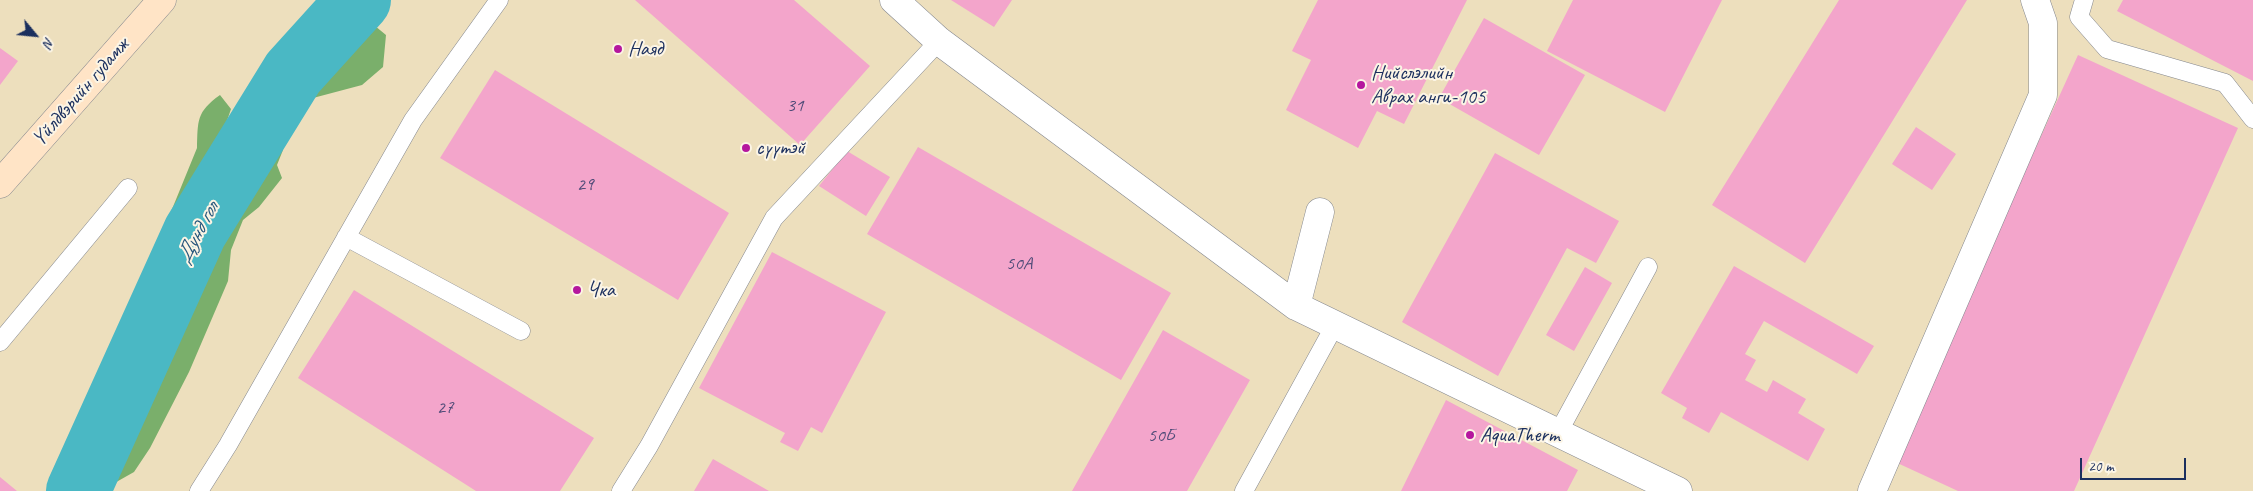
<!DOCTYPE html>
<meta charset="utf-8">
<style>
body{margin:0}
#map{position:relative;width:2253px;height:491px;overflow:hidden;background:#eddfbd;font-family:Caveat,sans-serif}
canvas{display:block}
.north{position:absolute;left:10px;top:10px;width:50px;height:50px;-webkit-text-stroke:4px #fcf5e5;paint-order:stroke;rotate:118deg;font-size:14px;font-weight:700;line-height:20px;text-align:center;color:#1b2f5e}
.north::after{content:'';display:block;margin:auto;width:18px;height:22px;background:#1b2f5e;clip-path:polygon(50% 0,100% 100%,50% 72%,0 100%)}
.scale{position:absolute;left:2080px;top:458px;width:106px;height:22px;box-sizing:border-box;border:2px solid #1b2f5e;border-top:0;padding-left:6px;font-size:15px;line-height:18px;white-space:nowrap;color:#1b2f5e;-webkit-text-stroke:4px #fcf5e5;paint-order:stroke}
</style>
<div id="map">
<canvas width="2253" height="491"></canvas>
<div class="north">N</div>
<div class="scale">20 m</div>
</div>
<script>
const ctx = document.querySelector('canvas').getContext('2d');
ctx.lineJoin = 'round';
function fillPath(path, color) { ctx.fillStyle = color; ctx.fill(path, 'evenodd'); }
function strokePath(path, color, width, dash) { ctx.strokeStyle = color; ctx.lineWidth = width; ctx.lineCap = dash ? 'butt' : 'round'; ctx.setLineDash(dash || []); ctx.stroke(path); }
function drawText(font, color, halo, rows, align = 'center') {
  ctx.font = font + ' Caveat,sans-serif'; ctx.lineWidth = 4; ctx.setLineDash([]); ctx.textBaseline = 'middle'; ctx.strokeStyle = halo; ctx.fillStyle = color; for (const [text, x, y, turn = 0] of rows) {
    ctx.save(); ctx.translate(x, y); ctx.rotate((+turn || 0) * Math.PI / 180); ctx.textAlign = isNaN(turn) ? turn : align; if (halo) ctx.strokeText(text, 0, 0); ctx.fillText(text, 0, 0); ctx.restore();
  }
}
const forest = new Path2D(`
 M 369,21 L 386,35 L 383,67 L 362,85 L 313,98 L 302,92 C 316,65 339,30 369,21 Z
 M 220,95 L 231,109 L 196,212 L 131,343 L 94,427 L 110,361 L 197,148 C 198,121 196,112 220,95 Z
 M 271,129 L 283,150 L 277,165 L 282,178 L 259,207 L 243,220 L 231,250 L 228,281 L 189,372 L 150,448 L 134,472 L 111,485 L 101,471 L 111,446 L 142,388 L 149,356 L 181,288 L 260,140 Z`);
const river = new Path2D(`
 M 78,491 L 195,232 L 293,73 L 359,0`);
const building = new Path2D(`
 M 635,0 L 794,0 L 870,66 L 800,145 Z
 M 951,0 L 1012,0 L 994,27 Z
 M 1318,0 L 1467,0 L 1404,124 L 1377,111 L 1358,148 L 1286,110 L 1311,60 L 1292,51 Z
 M 1573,0 L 1722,0 L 1665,112 L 1547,51 Z
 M 1839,0 L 1967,0 L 1805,263 L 1712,205 Z
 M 2123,0 L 2253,0 L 2253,81 L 2117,11 Z
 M 1484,18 L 1585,75 L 1539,155 L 1439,98 Z
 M 0,48 L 18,61 L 0,85 Z
 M 2078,55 L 2238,128 L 2074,491 L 1958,491 L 1893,461 Z
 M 495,70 L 729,213 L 678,300 L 440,158 Z
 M 1916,127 L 1956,154 L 1932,190 L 1892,164 Z
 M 918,147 L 1171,293 L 1121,380 L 867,234 Z
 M 847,151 L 890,177 L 866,216 L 819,186 Z
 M 1495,153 L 1619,221 L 1596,263 L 1567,248 L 1498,376 L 1402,322 Z
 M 772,252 L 886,312 L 822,433 L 811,427 L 798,451 L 780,442 L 785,433 L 699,388 Z
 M 1734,266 L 1874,346 L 1857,374 L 1764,321 L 1745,354 L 1756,360 L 1745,380 L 1767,392 L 1773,380 L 1806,399 L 1798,413 L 1825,429 L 1808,461 L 1721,412 L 1709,433 L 1682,418 L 1687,408 L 1661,393 Z
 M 1585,267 L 1612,283 L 1574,351 L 1546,335 Z
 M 354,290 L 594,438 L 560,491 L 476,491 L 298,378 Z
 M 1163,330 L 1250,380 L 1187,491 L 1072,491 Z
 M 1446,400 L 1578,470 L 1567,491 L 1401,491 Z
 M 713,459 L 769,491 L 694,491 Z
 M 0,477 L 17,491 L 0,491 Z`);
const lane = new Path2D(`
 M 2084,0 L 2079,17 L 2107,49 L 2225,83 L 2253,119
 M 346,237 L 521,331
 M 0,342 L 128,188
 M 1558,433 L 1648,267
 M 199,491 L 228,445 L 413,120 L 499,0
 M 621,491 L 649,446 L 774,218 L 939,41
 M 1244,491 L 1335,325`);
const street = new Path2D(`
 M 894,0 L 939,41 L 1296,306 L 1678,491
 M 1296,306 L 1320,212
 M 1872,491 L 2043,95 L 2043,23 L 2035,0`);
const secondary = new Path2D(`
 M 0,184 L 162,0`);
const markers = [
 [618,49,5,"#b5179e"],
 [1361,85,5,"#b5179e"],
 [746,148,5,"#b5179e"],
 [577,290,5,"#b5179e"],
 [1470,435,5,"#b5179e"]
];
const numberNames = [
 ["31",795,106],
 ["29",585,185],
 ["50А",1019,264],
 ["27",445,408],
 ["50Б",1161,436]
];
const poiNames = [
 ["Наяд",628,49],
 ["Нийслэлийн",1371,73],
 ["Аврах анги-105",1371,97],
 ["сүүтэй",756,148],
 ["Чка",587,290],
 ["AquaTherm",1480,435]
];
const streetNames = [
 ["Yйлдвэрийн гудамж",81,92,-49]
];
const waterNames = [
 ["Дунд гол",198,233,-62]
];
fillPath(forest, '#7aaf6b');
strokePath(river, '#4ab8c4', 64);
fillPath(building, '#f3a5cb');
strokePath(lane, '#84878e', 19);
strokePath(street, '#84878e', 29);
strokePath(secondary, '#84878e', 29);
strokePath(lane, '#fff', 18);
strokePath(street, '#fff', 28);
strokePath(secondary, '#ffe4c6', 28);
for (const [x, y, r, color] of markers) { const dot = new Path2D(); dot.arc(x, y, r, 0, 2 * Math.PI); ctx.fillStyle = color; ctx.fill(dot); strokePath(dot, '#fcf5e5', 2); }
drawText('19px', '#514c79', null, numberNames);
drawText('21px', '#1b2f5e', '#fcf5e5', poiNames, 'left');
drawText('21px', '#1b2f5e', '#fcf5e5', streetNames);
drawText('italic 22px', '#29587d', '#fcf5e5', waterNames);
</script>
